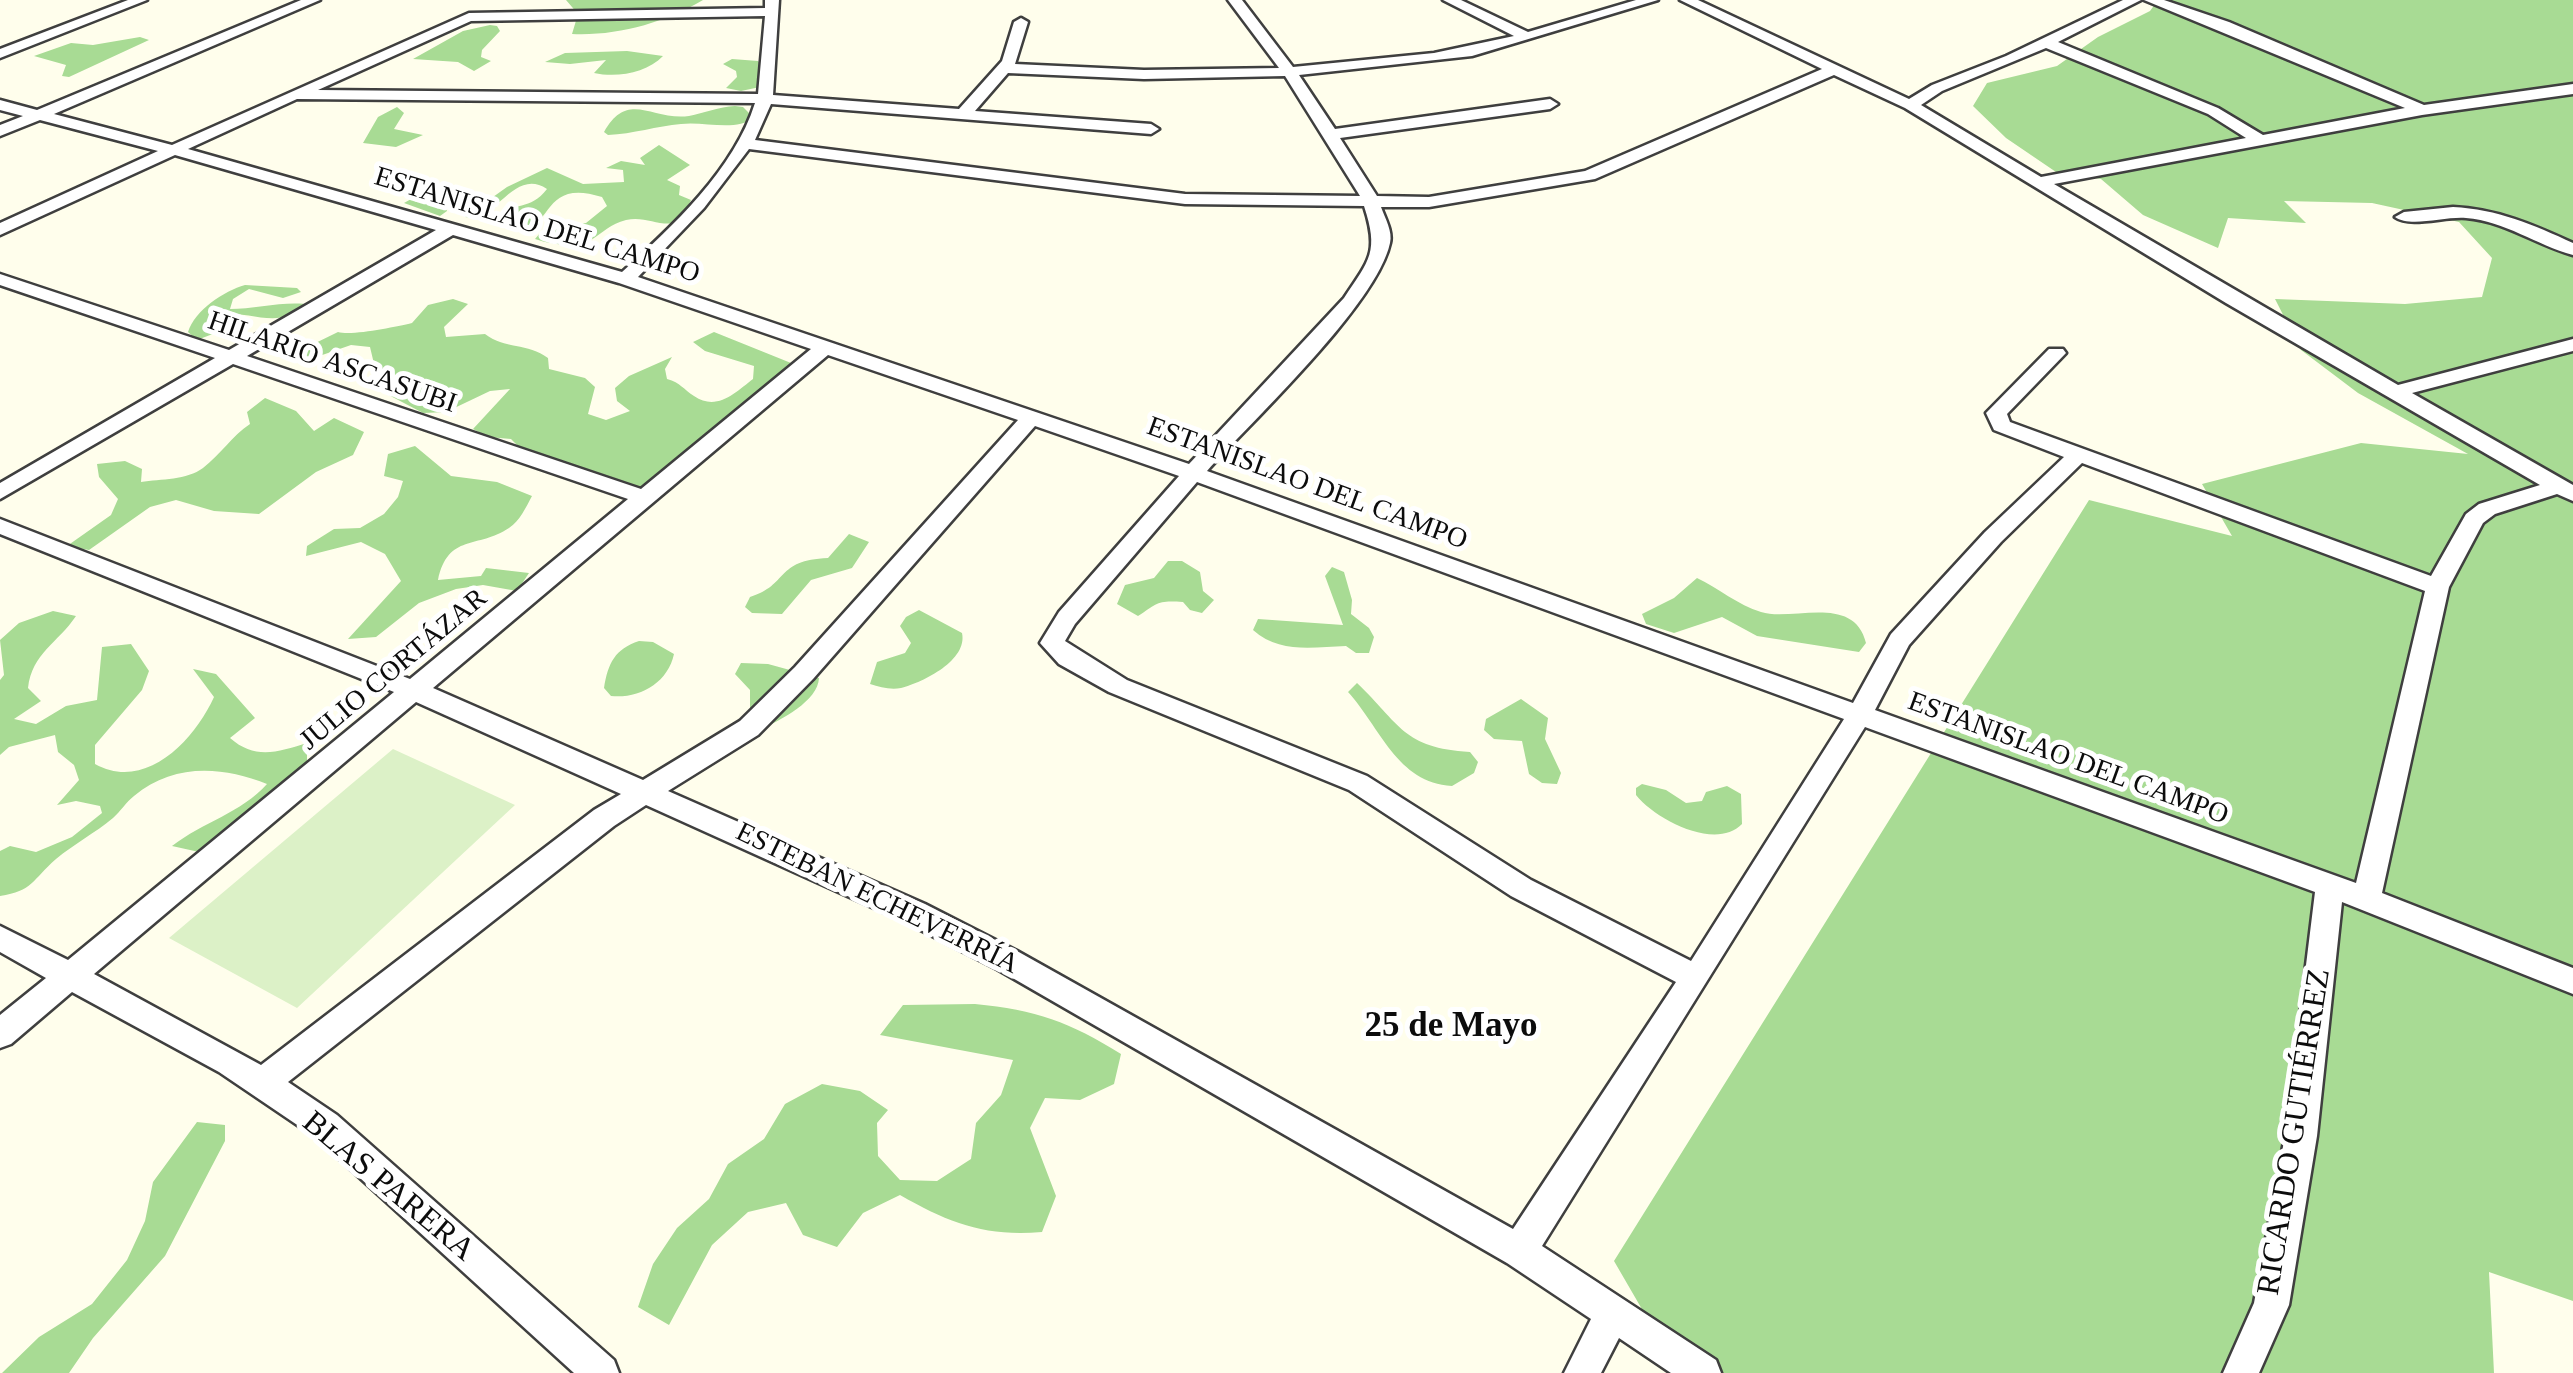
<!DOCTYPE html>
<meta charset="utf-8">
<style>
body{margin:0}
canvas{display:block;background:#fffeec}
</style>
<canvas width="2573" height="1373"></canvas>
<script>
const ctx = document.querySelector('canvas').getContext('2d');
ctx.lineJoin = 'round';
function fillPath(path, color) { ctx.fillStyle = color; ctx.fill(path, 'evenodd'); }
function strokePath(path, color, width, dash) { ctx.strokeStyle = color; ctx.lineWidth = width; ctx.lineCap = dash ? 'butt' : 'round'; ctx.setLineDash(dash || []); ctx.stroke(path); }
function drawText(font, color, halo, rows, align = 'center') {
  ctx.font = font + ' "Times New Roman",serif'; ctx.lineWidth = 10; ctx.setLineDash([]); ctx.textBaseline = 'middle'; ctx.strokeStyle = halo; ctx.fillStyle = color; for (const [text, x, y, turn = 0] of rows) {
    ctx.save(); ctx.translate(x, y); ctx.rotate((+turn || 0) * Math.PI / 180); ctx.textAlign = isNaN(turn) ? turn : align; if (halo) ctx.strokeText(text, 0, 0); ctx.fillText(text, 0, 0); ctx.restore();
  }
}
const forest = new Path2D(`
 M 566,0 L 703,0 C 663,23 618,36 572,34 L 578,14 Z
 M 2158,0 L 2573,0 L 2573,1301 L 2489,1272 L 2494,1373 L 1679,1373 L 1614,1261 L 2089,500 L 2232,536 L 2202,484 L 2361,443 L 2468,454 L 2358,393 L 2301,350 L 2275,299 L 2405,304 L 2482,297 L 2492,258 L 2459,222 L 2372,203 L 2284,201 L 2306,223 L 2228,218 L 2218,248 L 2143,215 L 2101,179 L 2056,172 L 2006,138 L 1973,106 L 1987,83 L 2057,66 L 2098,37 L 2150,11 Z
 M 490,25 L 497,26 L 500,31 L 482,50 L 481,57 L 491,61 L 474,71 L 458,62 L 413,59 L 463,31 Z
 M 140,37 L 149,40 L 69,77 L 62,76 L 66,65 L 34,56 L 71,43 L 93,45 Z
 M 627,51 L 663,56 C 647,73 617,78 594,73 L 606,60 L 570,64 L 545,62 L 565,53 Z
 M 732,59 L 758,61 L 763,67 L 760,87 L 741,91 L 726,88 L 737,77 L 736,71 L 723,64 Z
 M 735,106 L 743,107 L 754,118 C 735,132 704,121 681,124 C 657,126 633,134 608,135 L 604,132 C 628,89 652,121 689,116 C 704,113 719,107 735,106 Z
 M 397,107 L 404,113 L 394,129 L 423,135 L 396,147 L 363,143 L 378,117 Z
 M 659,145 L 690,165 L 667,180 L 680,186 L 679,195 L 691,200 L 681,221 C 662,229 646,215 626,220 C 610,224 604,232 591,240 C 579,249 549,244 535,239 L 540,233 L 586,223 L 607,206 L 602,197 C 546,179 552,222 523,233 L 496,216 C 514,202 530,211 547,189 C 514,167 497,222 465,217 L 507,187 L 547,168 L 583,184 L 624,182 L 623,170 L 606,168 L 621,161 L 645,165 L 640,158 Z
 M 452,187 L 456,190 L 445,206 L 447,211 L 440,216 L 404,203 L 429,189 Z
 M 245,285 L 297,288 L 301,292 L 283,298 L 249,289 L 233,299 L 230,309 C 256,309 288,300 311,305 C 276,329 258,313 220,313 L 208,324 L 216,327 L 218,332 L 197,340 L 188,332 C 195,310 224,291 245,285 Z
 M 453,299 L 468,304 L 444,327 L 446,337 L 485,334 C 504,349 528,343 548,358 L 549,369 L 585,378 L 595,387 L 588,414 L 606,420 L 630,411 L 617,401 L 615,388 L 629,376 L 672,357 L 665,369 L 667,379 C 681,383 683,389 694,396 C 717,412 736,392 753,379 L 754,366 L 705,351 L 693,342 L 714,332 L 791,363 L 793,374 L 654,487 L 630,489 L 521,449 L 511,439 L 488,437 L 473,429 L 510,389 L 490,391 L 446,412 L 423,413 L 381,391 L 371,381 L 375,368 L 370,347 L 351,345 L 305,361 L 295,353 L 338,332 C 352,336 395,327 412,323 L 428,305 Z
 M 265,398 L 296,411 L 314,431 L 334,418 L 364,432 L 353,455 L 316,472 L 259,514 L 214,511 L 176,500 L 150,507 L 89,550 L 67,546 L 111,515 L 118,499 L 99,477 L 97,464 L 125,461 L 142,469 L 141,482 C 161,479 187,480 203,468 C 220,455 232,436 250,424 L 247,412 Z
 M 415,446 L 451,476 L 497,482 L 532,496 C 526,507 520,521 509,528 C 478,549 448,533 438,580 L 481,576 L 486,568 L 529,573 L 517,591 L 483,585 L 456,589 L 419,603 L 376,637 L 348,639 L 401,581 L 385,554 L 361,542 L 306,556 L 307,546 L 334,529 L 360,528 L 384,514 L 398,497 L 403,481 L 384,476 L 388,454 Z
 M 849,534 L 869,542 L 852,568 L 811,580 L 782,614 L 752,613 L 745,607 L 750,597 C 789,585 775,560 828,558 Z
 M 1168,561 L 1182,561 L 1200,572 L 1203,591 L 1214,600 L 1202,613 L 1190,610 L 1183,602 C 1157,600 1158,603 1138,616 L 1117,604 L 1125,585 L 1154,578 Z
 M 1332,567 L 1344,572 L 1352,600 L 1351,614 L 1369,628 L 1374,637 L 1369,653 L 1356,653 L 1346,646 C 1313,647 1280,654 1253,630 L 1258,619 L 1343,625 L 1325,576 Z
 M 1697,578 C 1718,588 1738,605 1761,612 C 1791,622 1854,593 1866,643 L 1859,652 L 1757,636 L 1722,617 L 1674,633 L 1646,624 L 1642,614 L 1674,598 Z
 M 919,610 L 962,633 C 968,660 924,682 901,688 C 890,690 880,687 870,684 L 877,662 L 905,653 L 911,643 L 900,626 L 906,617 Z
 M 53,611 L 76,616 C 58,643 32,653 28,688 L 41,701 L 14,719 L 36,724 L 66,706 L 97,700 L 102,647 L 131,644 L 149,671 L 142,690 L 95,745 L 95,764 C 145,792 194,741 214,697 L 193,669 L 216,674 L 255,718 L 230,738 C 255,760 278,752 307,743 L 307,763 L 287,786 L 199,852 L 172,846 C 203,822 241,813 267,784 C 222,766 173,763 134,796 C 126,802 121,811 113,818 C 95,833 74,844 56,859 C 32,880 33,891 0,896 L 0,851 L 10,846 L 36,852 L 72,837 L 102,813 L 100,806 L 76,801 L 57,805 L 79,780 L 74,765 L 58,752 L 55,735 L 9,747 L 0,755 L 0,680 L 4,675 L 0,640 L 19,623 Z
 M 639,641 L 653,642 L 674,654 C 668,683 639,699 611,696 L 604,688 C 608,663 615,649 639,641 Z
 M 741,663 L 768,664 L 819,678 C 818,701 781,720 761,729 L 750,711 L 750,690 L 735,674 Z
 M 1357,683 C 1400,724 1403,748 1470,752 L 1478,762 L 1474,773 L 1452,786 C 1397,783 1380,727 1348,692 Z
 M 1521,699 L 1548,718 L 1545,739 L 1561,773 L 1557,784 L 1542,783 L 1529,774 L 1522,741 L 1494,739 L 1484,730 L 1486,719 Z
 M 1642,784 L 1666,790 L 1686,803 L 1702,801 L 1706,792 L 1727,786 L 1741,794 L 1742,824 C 1716,851 1656,820 1636,795 L 1636,788 Z
 M 975,1004 C 1036,1010 1070,1022 1121,1054 L 1114,1084 L 1080,1100 L 1045,1098 L 1030,1128 L 1056,1196 L 1042,1232 C 985,1237 949,1223 900,1195 L 863,1213 L 837,1247 L 803,1235 L 786,1203 L 748,1212 L 712,1245 L 669,1325 L 638,1307 L 653,1264 L 677,1228 L 709,1199 L 728,1164 L 764,1139 L 785,1104 L 822,1084 L 860,1091 L 888,1110 L 877,1123 L 878,1156 L 900,1180 L 937,1181 L 971,1159 L 976,1123 L 1001,1095 L 1013,1060 L 880,1035 L 903,1005 Z
 M 197,1122 L 225,1125 L 225,1141 L 165,1256 L 93,1338 L 69,1373 L 2,1373 L 39,1337 L 92,1304 L 127,1260 L 145,1221 L 153,1182 Z`);
const pitch = new Path2D(`
 M 393,749 L 515,805 L 297,1008 L 169,938 Z`);
const minor = new Path2D(`
 M 128,0 L 147,0 L 0,58 L 0,49 Z
 M 301,0 L 320,0 L 54,114 L 172,145 L 469,13 L 765,8 L 765,0 L 779,0 L 773,95 L 959,109 L 1002,61 L 1014,22 L 1021,18 L 1028,22 L 1015,64 L 1144,70 L 1279,68 L 1228,0 L 1242,0 L 1293,67 L 1434,53 L 1514,36 L 1443,0 L 1461,0 L 1528,32 L 1636,0 L 1658,0 L 1472,56 L 1299,75 L 1335,129 L 1550,99 L 1558,104 L 1550,109 L 1340,138 L 1377,196 L 1429,197 L 1585,171 L 1822,69 L 1680,0 L 1698,0 L 1909,99 L 1932,85 L 2006,56 L 2123,0 L 2141,0 L 2058,42 L 2218,108 L 2263,135 L 2405,108 L 2144,0 L 2164,0 L 2229,22 L 2424,105 L 2573,84 L 2573,94 L 2422,115 L 2054,184 L 2398,385 L 2573,339 L 2573,351 L 2412,393 L 2573,485 L 2573,501 L 2557,494 L 2495,514 L 2483,523 L 2449,587 L 2382,893 L 2573,968 L 2573,994 L 2342,902 L 2317,1136 L 2289,1305 L 2259,1373 L 2223,1373 L 2254,1303 L 2285,1136 L 2315,892 L 1865,727 L 1542,1246 L 1716,1360 L 1721,1373 L 1671,1373 L 1619,1338 L 1601,1373 L 1564,1373 L 1591,1319 L 1507,1263 L 997,969 L 905,922 L 646,805 L 614,826 L 288,1082 L 337,1115 L 614,1360 L 619,1373 L 574,1373 L 315,1137 L 219,1072 L 72,992 L 11,1044 L 0,1048 L 0,1015 L 46,978 L 0,952 L 0,926 L 68,960 L 394,692 L 0,534 L 0,519 L 410,679 L 628,499 L 233,364 L 0,499 L 0,483 L 215,358 L 0,285 L 0,274 L 229,350 L 436,230 L 175,155 L 0,235 L 0,223 L 158,151 L 40,120 L 0,136 L 0,125 L 23,116 L 0,110 L 0,100 L 37,110 ZM 765,16 L 758,94 L 318,90 L 471,21 ZM 2046,48 L 2208,114 L 2246,138 L 2041,177 L 1921,105 L 1942,91 ZM 1008,73 L 1144,79 L 1285,76 L 1360,196 L 1185,194 L 755,140 L 771,104 L 1151,134 L 1159,129 L 1151,124 L 975,111 ZM 1834,75 L 1905,108 L 2226,303 L 2540,485 L 2479,504 L 2466,514 L 2431,576 L 2010,422 L 2007,414 L 2066,353 L 2063,349 L 2049,349 L 1986,413 L 1994,430 L 2064,457 L 1985,532 L 1891,634 L 1853,703 L 1207,471 C 1253,420 1377,304 1390,243 C 1393,232 1385,218 1381,207 L 1429,207 L 1595,179 ZM 297,99 L 755,103 C 734,170 672,227 622,272 L 188,149 ZM 749,149 L 1185,204 L 1364,206 C 1379,252 1370,259 1344,298 L 1189,464 L 638,277 L 704,208 ZM 453,235 L 619,283 L 811,349 L 641,489 L 247,356 ZM 828,355 L 1018,420 L 795,667 L 740,721 L 643,780 L 433,688 ZM 1035,426 L 1179,476 L 1059,612 L 1040,643 L 1059,664 L 1109,692 L 1349,790 L 1511,896 L 1676,982 L 1513,1229 L 1017,951 L 925,904 L 668,791 L 758,735 L 813,679 ZM 2082,463 L 2425,591 L 2356,883 L 1875,710 L 1909,645 L 2001,542 ZM 1197,482 L 1844,719 L 1691,961 L 1531,880 L 1367,776 L 1127,680 L 1065,641 L 1075,624 ZM 416,702 L 621,794 L 594,810 L 261,1065 L 94,974 Z
 M 2453,207 C 2497,209 2534,225 2573,243 L 2573,255 C 2536,245 2505,221 2466,218 C 2446,216 2410,228 2395,217 L 2404,212 Z`);
const streetNames = [
 ["ESTANISLAO DEL CAMPO",537,226,17],
 ["HILARIO ASCASUBI",332,363,19],
 ["ESTANISLAO DEL CAMPO",1307,484,20],
 ["JULIO CORTÁZAR",394,670,-40],
 ["ESTANISLAO DEL CAMPO",2068,759,20],
 ["ESTEBAN ECHEVERRÍA",877,899,26]
];
const nearStreetnames = [
 ["RICARDO GUTIÉRREZ",2295,1132,-81],
 ["BLAS PARERA",388,1187,40]
];
const nearNeighbourhoodnames = [
 ["25 de Mayo",1451,1027]
];
fillPath(forest, '#a8db94');
fillPath(pitch, '#dcf1c7');
strokePath(minor, '#3f3f3f', 5);
fillPath(minor, '#fff');
drawText('28px', '#0c0c0c', '#fff', streetNames);
drawText('32px', '#0c0c0c', '#fff', nearStreetnames);
drawText('bold 35px', '#0c0c0c', '#fff', nearNeighbourhoodnames);
</script>
